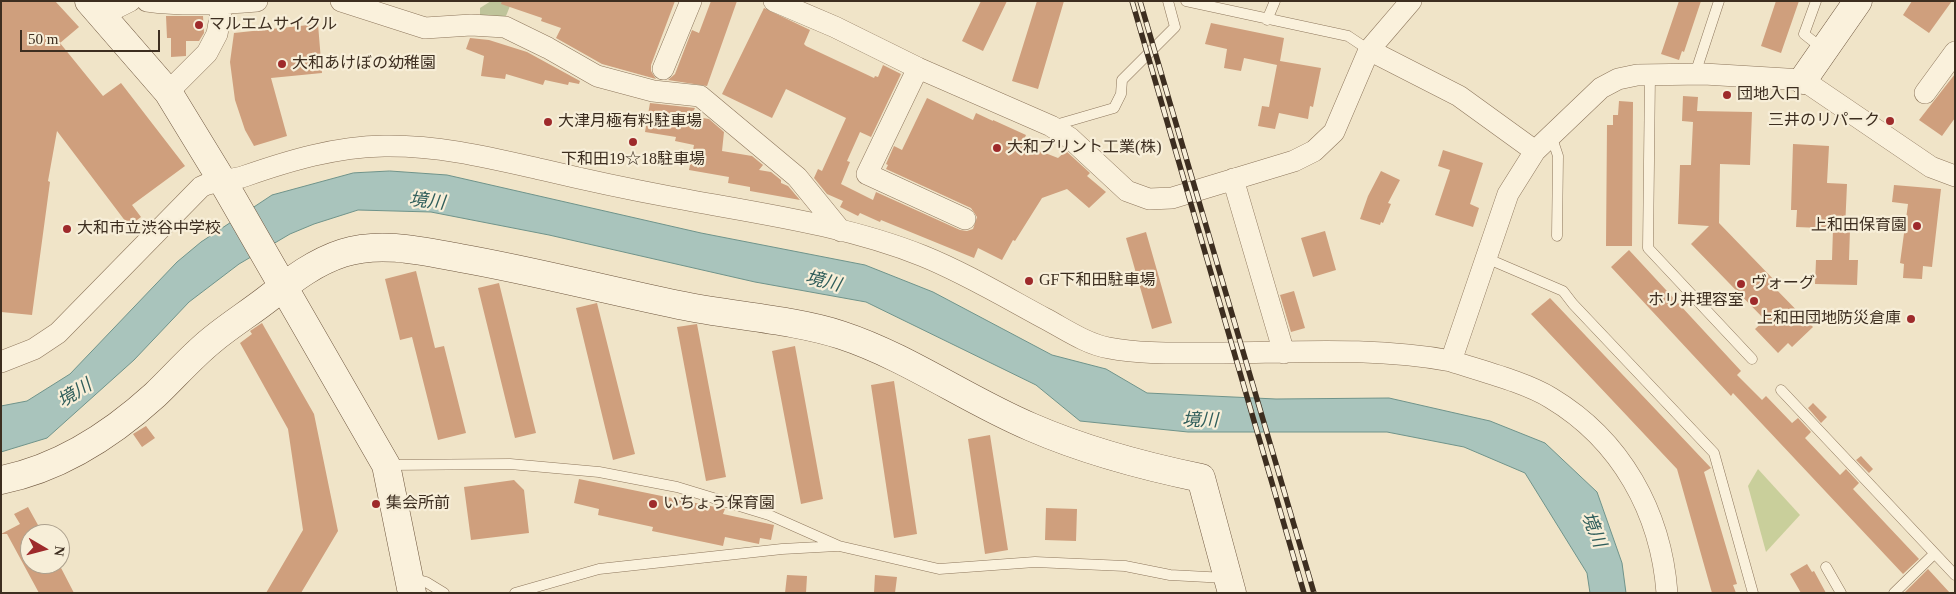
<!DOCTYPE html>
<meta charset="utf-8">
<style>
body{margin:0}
#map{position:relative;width:1956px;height:594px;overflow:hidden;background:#f0e4c8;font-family:"Times New Roman",serif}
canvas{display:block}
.frame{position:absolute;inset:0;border:2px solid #3d2e20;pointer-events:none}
.north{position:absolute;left:20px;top:524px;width:50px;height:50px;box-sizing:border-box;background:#f7eed8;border:1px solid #ada18e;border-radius:50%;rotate:98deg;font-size:14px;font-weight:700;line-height:20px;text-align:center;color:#3d2e20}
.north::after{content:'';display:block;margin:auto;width:18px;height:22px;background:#9e2a2b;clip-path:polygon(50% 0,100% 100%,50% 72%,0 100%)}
.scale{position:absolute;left:20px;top:30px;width:140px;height:22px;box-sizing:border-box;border:2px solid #3d2e20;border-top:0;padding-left:6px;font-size:15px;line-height:18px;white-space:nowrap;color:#3d2e20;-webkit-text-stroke:4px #f7eed8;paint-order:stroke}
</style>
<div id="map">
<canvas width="1956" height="594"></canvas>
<div class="frame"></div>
<div class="north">N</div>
<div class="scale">50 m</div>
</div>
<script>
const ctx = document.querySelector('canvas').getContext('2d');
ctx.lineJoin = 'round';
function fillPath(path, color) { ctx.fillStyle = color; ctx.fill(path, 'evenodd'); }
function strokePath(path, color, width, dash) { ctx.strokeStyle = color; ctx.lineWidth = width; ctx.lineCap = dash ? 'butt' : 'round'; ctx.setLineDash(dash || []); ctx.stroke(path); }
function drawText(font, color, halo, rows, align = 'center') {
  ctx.font = font + ' "Times New Roman","Noto Sans JP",serif'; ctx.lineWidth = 4.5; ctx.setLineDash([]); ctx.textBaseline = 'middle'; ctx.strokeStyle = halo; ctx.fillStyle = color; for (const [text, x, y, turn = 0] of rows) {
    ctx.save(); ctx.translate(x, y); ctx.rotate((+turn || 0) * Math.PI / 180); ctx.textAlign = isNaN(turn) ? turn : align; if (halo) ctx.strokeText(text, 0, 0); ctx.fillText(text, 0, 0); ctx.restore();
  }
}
const green = new Path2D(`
 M 1758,469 L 1800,515 L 1766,552 L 1748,486 Z`);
const cemetery = new Path2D(`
 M 491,1 L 512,1 L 504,21 L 480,19 L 480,8 Z`);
const water = new Path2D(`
 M 390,171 L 447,175 L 701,233 L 865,265 L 933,292 L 1052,355 L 1106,369 L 1147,393 L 1276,399 L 1389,398 L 1490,421 L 1545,443 L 1597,492 L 1622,563 L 1626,593 L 1590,593 L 1587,573 L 1525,473 L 1464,447 L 1387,432 L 1188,432 L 1080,421 L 1036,385 L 866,302 L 755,282 L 549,235 L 431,212 L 358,210 L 314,224 L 290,234 L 239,264 L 189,302 L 134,360 L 47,438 L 1,452 L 1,406 L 27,401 L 70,374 L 177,262 L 201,242 L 272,195 L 353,173 Z`);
const building = new Path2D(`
 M 1,1 L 55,1 L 79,27 L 60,43 L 103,96 L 121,83 L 185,166 L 132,205 L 141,217 L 129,226 L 57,131 L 48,181 L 50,182 L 32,315 L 1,312 Z
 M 502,1 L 675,1 L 651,65 L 651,71 L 656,79 L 602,64 L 556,38 L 561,28 L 541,21 L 542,18 L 501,4 Z
 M 711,1 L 737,1 L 707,86 L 668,80 L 675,74 L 692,30 L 699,33 Z
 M 981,1 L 1007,1 L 983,51 L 962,41 Z
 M 1037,1 L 1064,1 L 1038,89 L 1012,81 Z
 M 1679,1 L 1701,1 L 1684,52 L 1682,51 L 1679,60 L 1661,54 Z
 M 1776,1 L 1799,1 L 1781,53 L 1761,46 Z
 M 1912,1 L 1952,1 L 1929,33 L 1903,15 Z
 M 764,8 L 810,30 L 804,44 L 806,46 L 874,78 L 875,76 L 878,77 L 883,65 L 901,74 L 871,137 L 860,132 L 847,161 L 850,162 L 841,184 L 873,200 L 876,192 L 960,230 L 967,231 L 973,229 L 977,217 L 971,208 L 886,169 L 888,165 L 886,164 L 894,146 L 902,150 L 927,98 L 973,120 L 976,113 L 993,121 L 993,120 L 1026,135 L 1022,144 L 1058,158 L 1066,151 L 1090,173 L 1087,176 L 1106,192 L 1089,208 L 1067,189 L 1042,198 L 1015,241 L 1013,240 L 1002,260 L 978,248 L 974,258 L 881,220 L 880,222 L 860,213 L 858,216 L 840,207 L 843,201 L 827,194 L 814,178 L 818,169 L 822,171 L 846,118 L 786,89 L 772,118 L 722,94 Z
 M 166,16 L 203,16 L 204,33 L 199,41 L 186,41 L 186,56 L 171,57 L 171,38 L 167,38 Z
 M 1211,23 L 1284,38 L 1280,61 L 1321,68 L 1313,107 L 1310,106 L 1308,119 L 1279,113 L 1275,129 L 1258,126 L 1262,106 L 1269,107 L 1277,65 L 1244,58 L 1241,71 L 1224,68 L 1227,49 L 1205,44 Z
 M 318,24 L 322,73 L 271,78 L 287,136 L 254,146 L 245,130 L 235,100 L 230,62 L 234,33 Z
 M 470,38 L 489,40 L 527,52 L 580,81 L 579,84 L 569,82 L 568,85 L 545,80 L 543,85 L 506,74 L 505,79 L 481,76 L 484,56 L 466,49 Z
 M 1955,74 L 1955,118 L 1942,136 L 1919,120 Z
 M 1683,96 L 1698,97 L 1697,111 L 1752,112 L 1750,165 L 1720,164 L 1719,223 L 1777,283 L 1770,283 L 1813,327 L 1792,347 L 1788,343 L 1778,353 L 1755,329 L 1765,320 L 1691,244 L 1709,226 L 1678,224 L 1680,165 L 1691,165 L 1693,122 L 1682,121 Z
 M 1619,101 L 1633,102 L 1632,246 L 1606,246 L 1607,125 L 1613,125 L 1613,115 L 1618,115 Z
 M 650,103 L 695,108 L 691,116 L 709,119 L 724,132 L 722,151 L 752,156 L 763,165 L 759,170 L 771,172 L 781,180 L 781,183 L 788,186 L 800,200 L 750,191 L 750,187 L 728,183 L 729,177 L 689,170 L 694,145 L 675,141 L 676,137 L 645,132 Z
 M 1793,144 L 1829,146 L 1827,183 L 1847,184 L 1845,229 L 1796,227 L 1797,210 L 1791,210 Z
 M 1443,150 L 1483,163 L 1470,204 L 1479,208 L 1473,227 L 1435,215 L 1450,170 L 1438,166 Z
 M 1381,171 L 1400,180 L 1388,203 L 1391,204 L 1383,223 L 1381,222 L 1380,225 L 1360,219 L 1368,196 Z
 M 1894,185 L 1941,189 L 1932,267 L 1923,266 L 1922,279 L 1903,278 L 1904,264 L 1900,263 L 1908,204 L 1892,202 Z
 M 1833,229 L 1850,229 L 1849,260 L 1858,260 L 1857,285 L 1815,284 L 1816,260 L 1832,260 Z
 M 1325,231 L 1336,270 L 1313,277 L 1301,238 Z
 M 1146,232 L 1172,323 L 1152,329 L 1126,238 Z
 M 1629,250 L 1741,371 L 1737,375 L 1762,400 L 1766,396 L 1792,423 L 1798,418 L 1811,432 L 1805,438 L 1840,475 L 1846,469 L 1859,483 L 1853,489 L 1919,559 L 1903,574 L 1733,393 L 1731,396 L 1611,267 Z
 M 416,271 L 435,348 L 444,346 L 466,433 L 438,440 L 412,337 L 400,340 L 385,279 Z
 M 499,283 L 536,433 L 515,438 L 478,288 Z
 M 1294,291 L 1305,328 L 1291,332 L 1280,295 Z
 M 1550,298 L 1711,468 L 1704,472 L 1737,584 L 1733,585 L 1736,593 L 1712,593 L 1677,469 L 1531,314 Z
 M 597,303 L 635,454 L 613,460 L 576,308 Z
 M 262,323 L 314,414 L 338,531 L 301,593 L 266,593 L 303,530 L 288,429 L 240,343 L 252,334 L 250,331 Z
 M 697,324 L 726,477 L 706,481 L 677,327 Z
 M 795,346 L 823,499 L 801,504 L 772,351 Z
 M 894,381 L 917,534 L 894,538 L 871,385 Z
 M 1813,403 L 1827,417 L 1821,423 L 1808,408 Z
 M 146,426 L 155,438 L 142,447 L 133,434 Z
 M 990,435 L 1008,550 L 985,554 L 968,439 Z
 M 1861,456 L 1873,469 L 1869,473 L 1856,460 Z
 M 579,479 L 725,509 L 723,514 L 774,525 L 771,540 L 760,538 L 759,544 L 725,537 L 723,546 L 652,531 L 653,527 L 598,515 L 599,509 L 574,503 Z
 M 514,480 L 524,490 L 529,533 L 471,540 L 464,487 Z
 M 28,507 L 43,534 L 30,534 L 30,564 L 59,564 L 74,593 L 39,593 L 7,534 L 1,534 L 20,524 L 14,514 Z
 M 1046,508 L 1077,509 L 1076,541 L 1045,540 Z
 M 1807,564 L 1812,572 L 1814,571 L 1826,593 L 1801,593 L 1790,574 Z
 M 1928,569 L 1950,593 L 1904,593 Z
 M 787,575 L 807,576 L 806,593 L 785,593 Z
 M 875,575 L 897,577 L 895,593 L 874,593 Z`);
const lane = new Path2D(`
 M 1186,1 L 1348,36 L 1369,50
 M 1816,1 L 1804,34 L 1823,49
 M 1267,20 L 1275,1
 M 1695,74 L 1719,1
 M 1650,75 L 1648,248 L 1752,359
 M 1052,126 L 1114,108 L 1121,94 L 1122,80 L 1175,27 L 1168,1
 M 1551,135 L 1558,156 L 1557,236
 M 1486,258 L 1563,291 L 1573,304 L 1714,453 L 1753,593
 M 1781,390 L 1955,575
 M 387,465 L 510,464 L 599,472 L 677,487 L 769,515 L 839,546 L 939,569 L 1035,562 L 1125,566 L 1170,575 L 1226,578
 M 1826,567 L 1841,593
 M 411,578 L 426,582 L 444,593
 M 515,593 L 599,569 L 782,549 L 837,546
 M 1894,593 L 1934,554`);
const street = new Path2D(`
 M 147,1 C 183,6 220,4 257,1
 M 341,1 L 425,28 L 471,25 L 505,27 L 548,48 L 597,76 L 653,91 L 700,96 L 797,177 L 841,231
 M 774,1 L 835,27 L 918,68 L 1051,126 L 1070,138 L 1127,191 L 1149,199 L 1172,198 L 1294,161 L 1314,151 L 1334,132 L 1369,50 L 1411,1
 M 105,18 L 114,9 L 130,1
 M 1369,50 L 1459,96 L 1535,151
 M 918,68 L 867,174 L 965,219
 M 663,69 L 691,1
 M 168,92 L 207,53 L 217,34 L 223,1
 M 1925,93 L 1955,52
 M 1233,179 L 1284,353
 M 1,362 L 34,349 L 58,333 L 201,187 C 214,180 231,181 245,176 C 291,160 335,147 384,146 C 439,145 491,158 544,170 C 586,180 628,189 671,197 C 755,213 843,224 923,256 C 965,273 1005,297 1044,318 C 1065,329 1086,344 1109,348 C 1141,354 1173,353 1206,353 C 1287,353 1371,346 1451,361
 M 1667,593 C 1661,512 1621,440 1551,398 C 1525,382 1481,371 1451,361 L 1508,194 L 1535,151 L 1601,88 L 1618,79 L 1637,75 L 1704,74 L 1803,80 L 1931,167 L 1955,176`);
const secondary = new Path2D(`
 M 89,1 L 168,92 L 223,182 L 386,465 L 412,593
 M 1803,80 L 1858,1
 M 1,480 C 61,468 111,435 155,395 C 174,377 191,357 212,340 C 230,325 251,312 270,297 C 293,279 315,262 343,253 C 381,241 422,251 460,258 C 534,271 606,290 679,305 C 731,316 791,319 841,335 C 908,357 967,400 1031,427 C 1086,451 1143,466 1201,478 L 1232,593`);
const rail = new Path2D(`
 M 1132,1 L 1304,593
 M 1140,1 L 1314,593`);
const markers = [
 [199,25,5,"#9e2a2b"],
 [282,64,5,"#9e2a2b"],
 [1727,95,5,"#9e2a2b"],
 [1890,121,5,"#9e2a2b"],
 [548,122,5,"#9e2a2b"],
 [633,142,5,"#9e2a2b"],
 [997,148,5,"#9e2a2b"],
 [1917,226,5,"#9e2a2b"],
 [67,229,5,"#9e2a2b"],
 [1029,281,5,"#9e2a2b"],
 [1741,284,5,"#9e2a2b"],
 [1754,301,5,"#9e2a2b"],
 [1911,319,5,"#9e2a2b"],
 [376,504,5,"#9e2a2b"],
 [653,504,5,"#9e2a2b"]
];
const poiNames = [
 ["マルエムサイクル",209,25],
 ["大和あけぼの幼稚園",292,64],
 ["団地入口",1737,95],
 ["三井のリパーク",1880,121,"right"],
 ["大津月極有料駐車場",558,122],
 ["大和プリント工業(株)",1007,148],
 ["下和田19☆18駐車場",633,160,"center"],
 ["上和田保育園",1907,226,"right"],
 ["大和市立渋谷中学校",77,229],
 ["GF下和田駐車場",1039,281],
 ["ヴォーグ",1751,284],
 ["ホリ井理容室",1744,301,"right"],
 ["上和田団地防災倉庫",1901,319,"right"],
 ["集会所前",386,504],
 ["いちょう保育園",663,504]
];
const waterNames = [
 ["境川",427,202,6],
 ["境川",823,282,14],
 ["境川",75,394,-32],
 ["境川",1200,421,1],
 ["境川",1593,530,68]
];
fillPath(green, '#c9cf9b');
fillPath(cemetery, '#bfc49a');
fillPath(water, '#a9c4bc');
strokePath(water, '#6f938a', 1);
fillPath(building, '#cf9f7d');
strokePath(lane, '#8d765c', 11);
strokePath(street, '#8d765c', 22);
strokePath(secondary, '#6f573f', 29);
strokePath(lane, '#faf1dc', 10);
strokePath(street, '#faf1dc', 21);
strokePath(secondary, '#faf1dc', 28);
strokePath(rail, '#3d2e20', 5.5);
strokePath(rail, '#f7eed8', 4, [11]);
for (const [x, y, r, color] of markers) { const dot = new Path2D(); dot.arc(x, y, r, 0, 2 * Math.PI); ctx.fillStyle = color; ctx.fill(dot); strokePath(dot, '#f7eed8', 2); }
drawText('16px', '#3d2e20', '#f7eed8', poiNames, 'left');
drawText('italic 18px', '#2f5d5a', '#f7eed8', waterNames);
</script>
